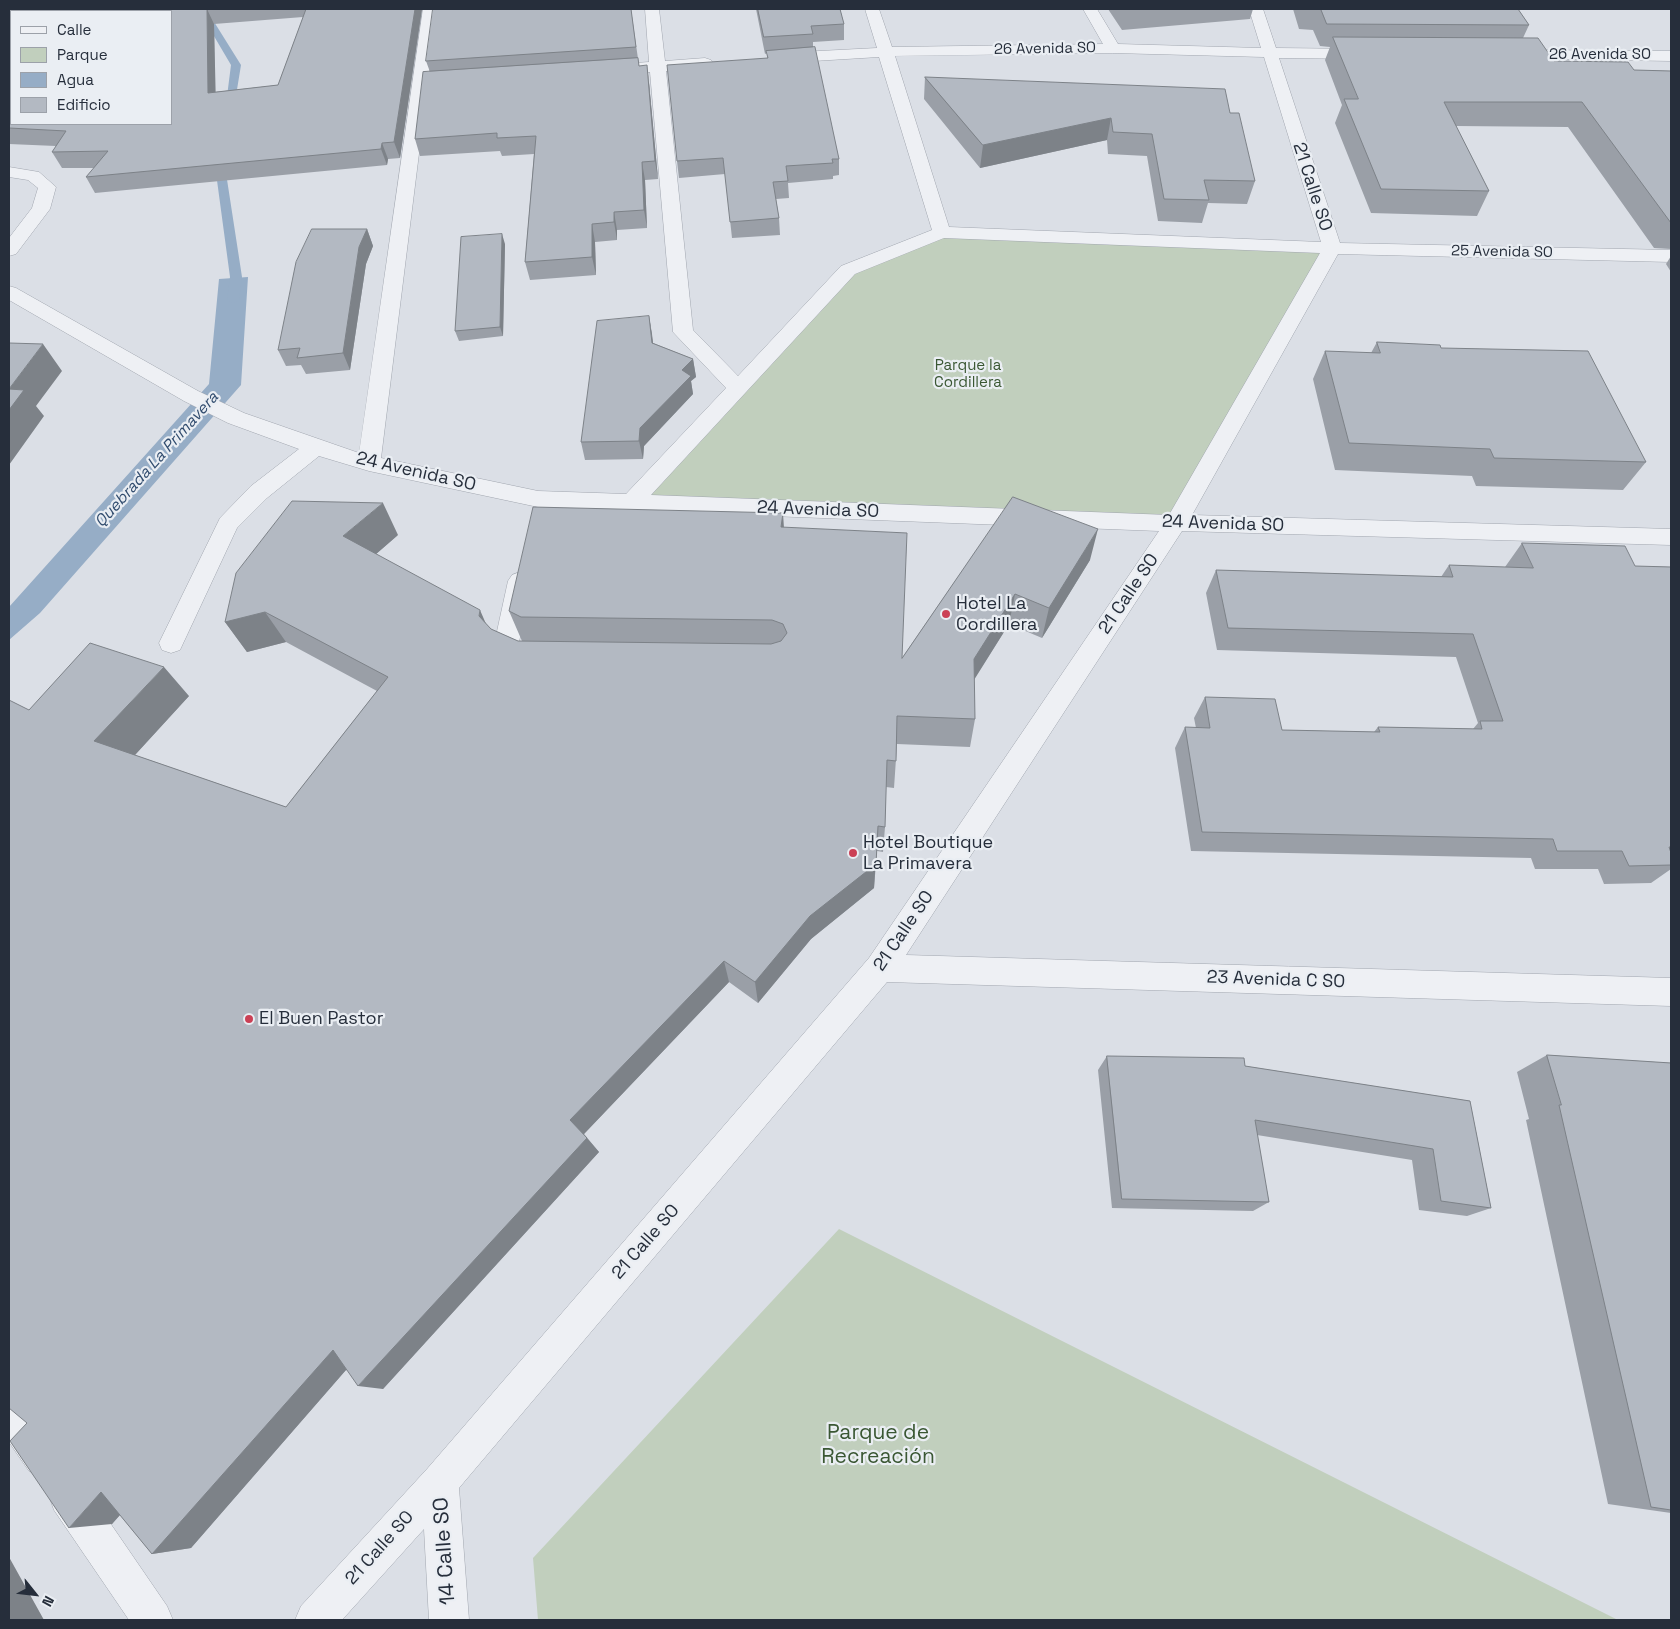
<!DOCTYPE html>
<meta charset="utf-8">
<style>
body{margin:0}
#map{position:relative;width:1680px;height:1629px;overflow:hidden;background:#dbdfe6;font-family:"Space Grotesk",sans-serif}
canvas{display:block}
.frame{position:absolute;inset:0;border:10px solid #262e3b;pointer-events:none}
.legend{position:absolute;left:10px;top:10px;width:162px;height:115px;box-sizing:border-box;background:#eaeef3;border:1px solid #9ca1a9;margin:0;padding:6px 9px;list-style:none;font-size:15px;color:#262e3b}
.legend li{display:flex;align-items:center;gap:10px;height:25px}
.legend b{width:25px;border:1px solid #9ca1a9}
.north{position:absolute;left:10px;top:1569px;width:50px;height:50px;-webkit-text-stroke:4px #eaeef3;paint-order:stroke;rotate:119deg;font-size:14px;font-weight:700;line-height:20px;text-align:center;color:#262e3b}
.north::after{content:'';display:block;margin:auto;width:18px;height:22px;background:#262e3b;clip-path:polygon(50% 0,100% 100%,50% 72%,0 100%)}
</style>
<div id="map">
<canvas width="1680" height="1629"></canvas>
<div class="frame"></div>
<ul class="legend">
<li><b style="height:6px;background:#eef0f4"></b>Calle</li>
<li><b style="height:14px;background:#c1cfbd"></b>Parque</li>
<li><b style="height:14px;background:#96adc6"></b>Agua</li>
<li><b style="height:14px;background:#b3b9c2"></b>Edificio</li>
</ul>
<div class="north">N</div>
</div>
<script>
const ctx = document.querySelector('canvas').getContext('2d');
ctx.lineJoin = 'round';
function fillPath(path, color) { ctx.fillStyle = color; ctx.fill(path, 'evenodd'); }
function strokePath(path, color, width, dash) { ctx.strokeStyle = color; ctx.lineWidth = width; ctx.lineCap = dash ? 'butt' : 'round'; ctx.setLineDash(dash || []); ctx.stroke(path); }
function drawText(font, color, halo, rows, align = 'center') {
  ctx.font = font + ' "Space Grotesk",sans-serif'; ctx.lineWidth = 4.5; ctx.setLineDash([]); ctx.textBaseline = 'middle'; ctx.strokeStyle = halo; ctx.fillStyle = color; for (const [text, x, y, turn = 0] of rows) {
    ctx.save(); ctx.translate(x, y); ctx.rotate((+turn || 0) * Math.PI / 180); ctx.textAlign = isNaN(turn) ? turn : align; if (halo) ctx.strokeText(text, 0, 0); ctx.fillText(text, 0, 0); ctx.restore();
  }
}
const green = new Path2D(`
 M 942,232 L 1332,248 L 1176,523 L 633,502 L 848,270 Z
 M 839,1229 L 1618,1620 L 538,1620 L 533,1558 Z`);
const water = new Path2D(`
 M 248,277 L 241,385 L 40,613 L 9,640 L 9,607 L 209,384 L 219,279 Z`);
const stream = new Path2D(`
 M 198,9 L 206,9 L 241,65 L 233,114 L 230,115 L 225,112 L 231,65 Z
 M 223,156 L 228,159 L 226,173 L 242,277 L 239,300 L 233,303 L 227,300 L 230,277 L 216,173 L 218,159 Z`);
const minor = new Path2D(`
 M 423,9 L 437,9 L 381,458 L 538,491 L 626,494 L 726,388 L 673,332 L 650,72 L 608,75 L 602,73 L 600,70 L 602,67 L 608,65 L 649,62 L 645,9 L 659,9 L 665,61 L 705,58 L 711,60 L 713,63 L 711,66 L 705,68 L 666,71 L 693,330 L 738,376 L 841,266 L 932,230 L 879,57 L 781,63 L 775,61 L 773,58 L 775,55 L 781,53 L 877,48 L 865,9 L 879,9 L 892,47 L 1103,44 L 1083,9 L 1097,9 L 1118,44 L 1261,48 L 1249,9 L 1263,9 L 1276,48 L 1365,49 L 1370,51 L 1373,54 L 1370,57 L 1365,59 L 1279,58 L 1340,243 L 1671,250 L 1671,262 L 1338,254 L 1192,515 L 1671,529 L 1671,545 L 1182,531 L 906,955 L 1671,978 L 1671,1006 L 887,982 L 459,1488 L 469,1620 L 429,1620 L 424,1529 L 342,1620 L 295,1620 L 301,1606 L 427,1469 L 869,958 L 1159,531 L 538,507 L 369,471 L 319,456 L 267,498 L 237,528 L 180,650 L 171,653 L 162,650 L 159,643 L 220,518 L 251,486 L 299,449 L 228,423 L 184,401 L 9,300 L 9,286 L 16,288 L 198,391 L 244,413 L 359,453 ZM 1113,53 L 1264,57 L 1321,242 L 949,227 L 895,56 ZM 944,238 L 1320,253 L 1169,515 L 651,495 L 855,274 Z
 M 1513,50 L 1671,51 L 1671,61 L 1508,58 L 1505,55 L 1508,52 Z
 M 9,167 L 39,172 L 56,187 L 50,209 L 16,254 L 9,256 L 9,238 L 32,208 L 38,188 L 28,180 L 9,177 Z
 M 520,572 L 528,575 L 532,581 L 519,642 L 541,652 L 545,659 L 541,666 C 524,671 502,660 494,645 L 508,581 L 512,575 Z
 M 9,1392 L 22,1397 L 55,1445 L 61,1458 L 55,1471 L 42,1477 L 29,1471 L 9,1442 Z
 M 68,1477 L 82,1482 L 167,1606 L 173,1620 L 129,1620 L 54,1510 L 49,1496 L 54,1482 Z`);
const wall = new Path2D(`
 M 9,9 L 422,9 L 400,158 L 388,159 L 387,165 L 95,193 L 86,177 L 94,168 L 62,168 L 52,152 L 56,146 L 9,144 ZM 303,17 L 278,85 L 215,92 L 214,24 Z
 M 631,9 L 639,66 L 649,83 L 658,179 L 645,180 L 647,228 L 617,230 L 617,240 L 595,242 L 596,275 L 530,280 L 525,262 L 534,154 L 502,156 L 500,151 L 420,156 L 415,139 L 430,72 L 426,61 Z
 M 756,9 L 840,9 L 844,24 L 844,40 L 813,42 L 813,47 L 839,159 L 839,175 L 833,176 L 833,179 L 788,183 L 789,198 L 776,199 L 779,218 L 780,235 L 732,238 L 725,174 L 679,178 L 677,161 L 767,58 L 767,53 L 765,54 Z
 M 1108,9 L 1253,9 L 1250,19 L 1122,30 Z
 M 1293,9 L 1518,9 L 1529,25 L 1523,38 L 1554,61 L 1634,70 L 1671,71 L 1671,249 L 1654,248 L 1568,127 L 1456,126 L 1489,191 L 1477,216 L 1371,213 L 1335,123 L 1342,105 L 1325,60 L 1330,47 L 1320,46 L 1313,30 L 1299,29 Z
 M 925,77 L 1230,113 L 1255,181 L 1247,204 L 1208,203 L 1202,223 L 1158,221 L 1147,156 L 1108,154 L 1107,140 L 980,168 L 924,99 Z
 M 367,229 L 373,246 L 366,264 L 350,370 L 306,374 L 301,365 L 286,366 L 278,350 Z
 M 505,244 L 503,336 L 459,341 L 455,331 Z
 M 1671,256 L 1671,272 L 1666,264 Z
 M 649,316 L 653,343 L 693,359 L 696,377 L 691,381 L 693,394 L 644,446 L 643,459 L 585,460 L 581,442 Z
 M 1377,342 L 1441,348 L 1646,462 L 1623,490 L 1476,486 L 1472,476 L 1335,470 L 1313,379 L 1325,351 L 1371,353 Z
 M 1013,497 L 1090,560 L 1042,638 L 1009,624 L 974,679 L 975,719 L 970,747 L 897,744 L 894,788 L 886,787 L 885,827 L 883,852 L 877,851 L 874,888 L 811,939 L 758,1003 L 729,982 L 584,1134 L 599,1152 L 383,1389 L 346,1370 L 191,1548 L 152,1554 L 120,1515 L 112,1524 L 27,1423 L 29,710 L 189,696 L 135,755 L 286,807 L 377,691 L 286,642 L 247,652 L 225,622 L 398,535 L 376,554 L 486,624 L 491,629 L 518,641 L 522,641 L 509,611 L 783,513 L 783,527 L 902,658 Z
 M 1522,543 L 1635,566 L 1671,567 L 1671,869 L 1651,883 L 1604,884 L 1598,869 L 1535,869 L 1531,858 L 1191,851 L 1175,748 L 1185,727 L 1196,728 L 1194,718 L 1205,697 L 1282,730 L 1374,732 L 1378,727 L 1473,729 L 1478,723 L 1456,657 L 1217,650 L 1206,593 L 1216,570 L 1441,577 L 1449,565 L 1505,567 Z
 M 1547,1055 L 1671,1063 L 1671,1513 L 1608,1504 L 1526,1120 L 1529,1119 L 1517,1072 Z
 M 1107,1056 L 1245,1066 L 1470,1101 L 1491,1208 L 1467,1216 L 1419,1210 L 1412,1160 L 1257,1135 L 1269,1202 L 1253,1211 L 1112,1208 L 1098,1070 Z`);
const shadedWall = new Path2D(`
 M 207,9 L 214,24 L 216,108 L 208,93 Z
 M 415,9 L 422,9 L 400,158 L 394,142 Z
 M 647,65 L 649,83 L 658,179 L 655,161 Z
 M 1111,118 L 1107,140 L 980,168 L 983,145 Z
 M 382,143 L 388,159 L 387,165 L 381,149 Z
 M 642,162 L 645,180 L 647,228 L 644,210 Z
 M 614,212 L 617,230 L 617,240 L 614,222 Z
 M 592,224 L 595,242 L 596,275 L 592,257 Z
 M 367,229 L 373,246 L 366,264 L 350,370 L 343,353 L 359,247 Z
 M 502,234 L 505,244 L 503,336 L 500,327 Z
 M 649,316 L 652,334 L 655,361 L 652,343 Z
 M 43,344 L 62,371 L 36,406 L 44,416 L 9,465 L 9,389 Z
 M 693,359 L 696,377 L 691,381 L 693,394 L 644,446 L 643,459 L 639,441 L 640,428 L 682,370 Z
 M 383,503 L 398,535 L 360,568 L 343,536 Z
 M 783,513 L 785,544 L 781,527 Z
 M 1098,529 L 1090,560 L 1042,638 L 1049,608 Z
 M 1015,594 L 1009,624 L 969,688 L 974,659 Z
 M 480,610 L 493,640 L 479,616 Z
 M 265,612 L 286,642 L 247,652 L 225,622 Z
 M 164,667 L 189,696 L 123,768 L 94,741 Z
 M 878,826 L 874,888 L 811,939 L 758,1003 L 755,982 Z
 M 724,961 L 729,982 L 583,1135 L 570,1120 Z
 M 587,1138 L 599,1152 L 383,1389 L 358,1386 Z
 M 333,1350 L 359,1355 L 191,1548 L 152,1554 Z
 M 142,1490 L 112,1524 L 69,1528 L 101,1492 Z
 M 9,1557 L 44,1620 L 9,1620 Z`);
const building = new Path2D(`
 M 9,9 L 207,9 L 208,93 L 278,85 L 306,9 L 415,9 L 394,142 L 382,143 L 381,149 L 86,177 L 108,151 L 52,152 L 66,131 L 9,128 ZM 11,11 L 171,11 L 171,124 L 11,124 Z
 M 433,9 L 631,9 L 636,47 L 426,61 Z
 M 758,9 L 840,9 L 844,24 L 811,26 L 813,34 L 764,37 Z
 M 1321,9 L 1518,9 L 1529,25 L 1327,24 Z
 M 1333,37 L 1538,38 L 1554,61 L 1628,62 L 1634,70 L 1671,71 L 1671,223 L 1582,102 L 1444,102 L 1489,191 L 1381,189 L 1344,99 L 1358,99 Z
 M 815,47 L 839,159 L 832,159 L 833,163 L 786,166 L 788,181 L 773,182 L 779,218 L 730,222 L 723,158 L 677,161 L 667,65 L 768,58 L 766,51 Z
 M 638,58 L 639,66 L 647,65 L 655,161 L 642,162 L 644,210 L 614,212 L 614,222 L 592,224 L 592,257 L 525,262 L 536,136 L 497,138 L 497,133 L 415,139 L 423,72 Z
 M 925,77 L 1225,89 L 1230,113 L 1239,113 L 1255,181 L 1204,180 L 1209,200 L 1164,199 L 1152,134 L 1113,132 L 1111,118 L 983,145 Z
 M 312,229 L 367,229 L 359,247 L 343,353 L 297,358 L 300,348 L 278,350 L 296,262 Z
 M 502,234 L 500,327 L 455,331 L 461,237 Z
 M 649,316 L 652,343 L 693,359 L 682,370 L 691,376 L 640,428 L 639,441 L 581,442 L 597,321 Z
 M 1377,342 L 1440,345 L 1441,348 L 1588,351 L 1646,462 L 1494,458 L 1490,449 L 1349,443 L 1325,351 L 1380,353 Z
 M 9,343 L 43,344 L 9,389 L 24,390 L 9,410 Z
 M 1013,497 L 1098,529 L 1049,608 L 1015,594 L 974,659 L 975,719 L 897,716 L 896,761 L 887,760 L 885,827 L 878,826 L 876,864 L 810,916 L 755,982 L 724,961 L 570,1120 L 587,1138 L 358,1386 L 333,1350 L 152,1554 L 101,1492 L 69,1528 L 10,1441 L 27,1423 L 9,1408 L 9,700 L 29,710 L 90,643 L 164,667 L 94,741 L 286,807 L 388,677 L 265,612 L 225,622 L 236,573 L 292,501 L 383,503 L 343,536 L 480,610 L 479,616 L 491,629 L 518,641 L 771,644 L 781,641 L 787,633 L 783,624 L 772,620 L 521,617 L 509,611 L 533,507 L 783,513 L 781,527 L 907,533 L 902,658 Z
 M 1522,543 L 1625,546 L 1635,566 L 1671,567 L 1671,847 L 1669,847 L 1671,853 L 1671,865 L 1629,866 L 1622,851 L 1557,851 L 1553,839 L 1202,832 L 1185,727 L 1210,728 L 1205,697 L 1275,699 L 1282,730 L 1380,732 L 1378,727 L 1482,729 L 1480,721 L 1503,721 L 1473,634 L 1228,628 L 1216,570 L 1453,577 L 1449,565 L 1533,568 Z
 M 1547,1055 L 1671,1063 L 1671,1510 L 1651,1507 L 1559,1105 L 1561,1105 Z
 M 1107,1056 L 1244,1058 L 1245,1066 L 1470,1101 L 1491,1208 L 1441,1201 L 1433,1149 L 1255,1120 L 1269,1202 L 1122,1199 Z`);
const markers = [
 [946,614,5,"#cb4055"],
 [853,853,5,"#cb4055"],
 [249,1019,5,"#cb4055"]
];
const farStreetnames = [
 ["26 Avenida SO",1045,49,-1],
 ["26 Avenida SO",1600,55],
 ["25 Avenida SO",1502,252,1]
];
const farParknames = [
 ["Parque la",968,366],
 ["Cordillera",968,383]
];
const farWaternames = [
 ["Quebrada La Primavera",157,460,-48]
];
const streetNames = [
 ["21 Calle SO",1312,187,72],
 ["24 Avenida SO",416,472,13],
 ["24 Avenida SO",818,510,2],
 ["24 Avenida SO",1223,524,2],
 ["21 Calle SO",1129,594,-56],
 ["21 Calle SO",904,931,-56],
 ["23 Avenida C SO",1276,980,2],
 ["21 Calle SO",646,1242,-49],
 ["21 Calle SO",380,1548,-48]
];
const poiNames = [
 ["Hotel La",956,604],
 ["Cordillera",956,625],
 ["Hotel Boutique",863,843],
 ["La Primavera",863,864],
 ["El Buen Pastor",259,1019]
];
const nearParknames = [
 ["Parque de",878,1433],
 ["Recreación",878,1457]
];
const nearStreetnames = [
 ["14 Calle SO",445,1551,-94]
];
fillPath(green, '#c1cfbd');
fillPath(water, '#96adc6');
fillPath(stream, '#96adc6');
strokePath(minor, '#a1a6af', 1);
fillPath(minor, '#eef0f4');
fillPath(wall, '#9a9fa7');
fillPath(shadedWall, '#7d8288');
fillPath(building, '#b3b9c2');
strokePath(building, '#7d8288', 1);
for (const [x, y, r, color] of markers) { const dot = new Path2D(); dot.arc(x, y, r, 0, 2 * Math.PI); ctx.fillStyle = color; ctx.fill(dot); strokePath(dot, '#eaeef3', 2); }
drawText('15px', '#262e3b', '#eaeef3', farStreetnames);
drawText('15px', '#3a5733', '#eaeef3', farParknames);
drawText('italic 16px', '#314c6e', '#eaeef3', farWaternames);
drawText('18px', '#262e3b', '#eaeef3', streetNames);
drawText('18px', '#262e3b', '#eaeef3', poiNames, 'left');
drawText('21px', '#3a5733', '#eaeef3', nearParknames);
drawText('21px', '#262e3b', '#eaeef3', nearStreetnames);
</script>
